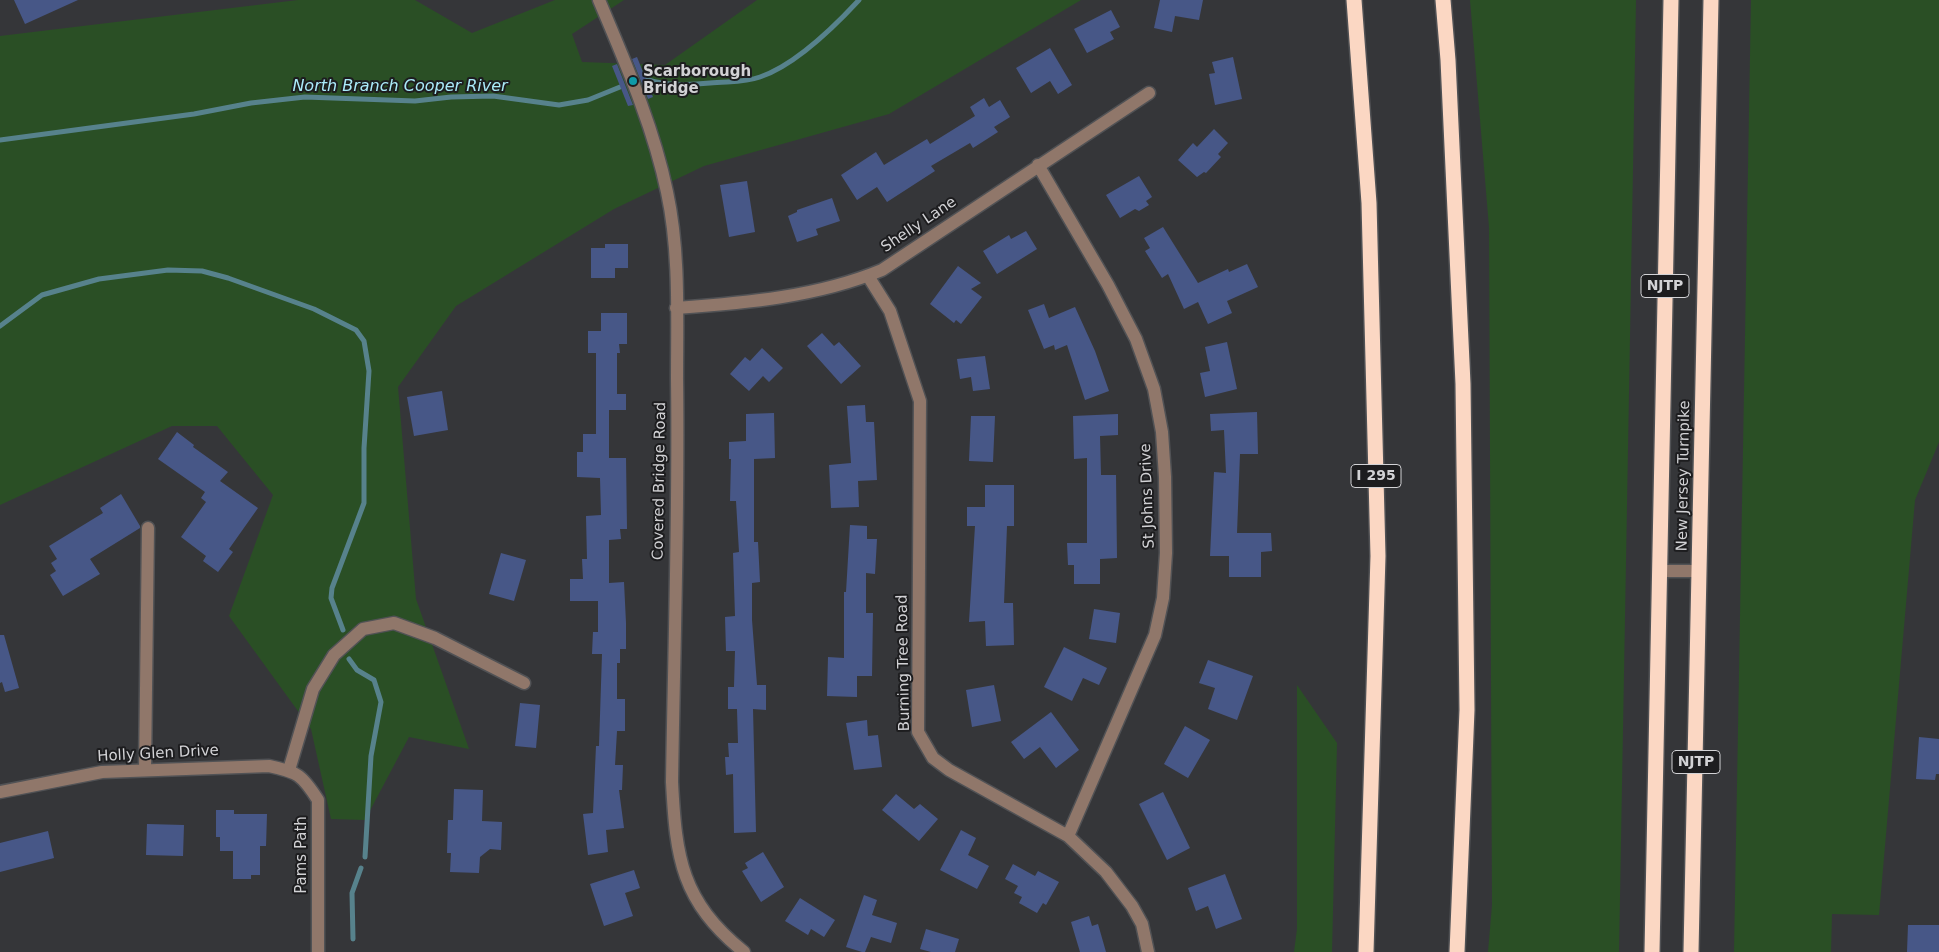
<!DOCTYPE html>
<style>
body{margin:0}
canvas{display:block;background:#353639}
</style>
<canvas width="1939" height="952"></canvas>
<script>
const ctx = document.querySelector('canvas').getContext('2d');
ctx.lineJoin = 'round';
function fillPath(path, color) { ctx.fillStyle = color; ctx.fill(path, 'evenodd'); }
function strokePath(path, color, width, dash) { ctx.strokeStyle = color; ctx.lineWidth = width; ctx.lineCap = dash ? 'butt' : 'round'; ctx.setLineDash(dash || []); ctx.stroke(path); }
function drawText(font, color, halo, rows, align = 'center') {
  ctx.font = font + ' "DejaVu Sans",sans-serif'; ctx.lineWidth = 4; ctx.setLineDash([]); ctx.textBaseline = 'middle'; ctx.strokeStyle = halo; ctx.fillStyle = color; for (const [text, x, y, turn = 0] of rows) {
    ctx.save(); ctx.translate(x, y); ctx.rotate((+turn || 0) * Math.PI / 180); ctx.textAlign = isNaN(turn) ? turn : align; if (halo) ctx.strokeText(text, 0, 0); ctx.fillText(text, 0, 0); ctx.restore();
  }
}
const green = new Path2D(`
 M 298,0 L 415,0 L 472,33 L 555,0 L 624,0 L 572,34 L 582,62 L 665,65 L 757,0 L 1081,0 L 889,114 L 704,166 L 614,209 L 456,306 L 398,387 L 416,599 L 469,749 L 409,737 L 365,820 L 331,819 L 311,729 L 229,616 L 273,495 L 217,426 L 172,426 L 0,505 L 0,36 Z
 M 1470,0 L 1636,0 L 1619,952 L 1488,952 L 1492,905 L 1489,227 Z
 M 1751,0 L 1939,0 L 1939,442 L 1915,500 L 1879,915 L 1832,914 L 1831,952 L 1734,952 Z
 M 1297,685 L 1337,743 L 1332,952 L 1294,952 L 1297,929 Z`);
const stream = new Path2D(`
 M 646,79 C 665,86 690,85 710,83 C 727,81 744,83 760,77 C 795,65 834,27 859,0
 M 0,140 L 194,114 L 251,103 L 305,97 L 415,101 L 451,97 L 493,96 L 559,105 L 588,100 L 620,87
 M 0,326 L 42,295 L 99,279 L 168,270 L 202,271 L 228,278 L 314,309 L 356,330 L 364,341 L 369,371 L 364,448 L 364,503 L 332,588 L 331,598 L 343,630
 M 349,659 L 357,670 L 374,680 L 381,702 L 371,756 L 365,857
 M 353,939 L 352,893 L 361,868`);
const building = new Path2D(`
 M 14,0 L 78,0 L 25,24 Z
 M 1160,0 L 1203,0 L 1199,20 L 1175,16 L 1172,32 L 1154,28 Z
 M 1111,10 L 1120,27 L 1110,32 L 1114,39 L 1087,53 L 1074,29 Z
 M 1050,48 L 1072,85 L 1058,94 L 1050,81 L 1031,93 L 1016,68 Z
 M 637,57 L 653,97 L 648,99 L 632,59 Z
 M 1233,57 L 1242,99 L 1215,105 L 1209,74 L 1215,73 L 1212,62 Z
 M 617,64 L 633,105 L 628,106 L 612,66 Z
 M 984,98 L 989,107 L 1000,100 L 1010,117 L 994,127 L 998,132 L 973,148 L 970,143 L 931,166 L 935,171 L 887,202 L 877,187 L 857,200 L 841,175 L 876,152 L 884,165 L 927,139 L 930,144 L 975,116 L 970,107 Z
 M 1214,129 L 1228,143 L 1218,154 L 1221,157 L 1206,173 L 1204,172 L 1197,177 L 1178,160 L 1193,143 L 1197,147 Z
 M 1139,176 L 1152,197 L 1146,201 L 1149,205 L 1139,211 L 1135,209 L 1120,218 L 1106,195 Z
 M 747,181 L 755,232 L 729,237 L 720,185 Z
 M 832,198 L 840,221 L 816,229 L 818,235 L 797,242 L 788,216 L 797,212 L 797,210 Z
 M 1163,227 L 1198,283 L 1228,269 L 1229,272 L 1247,264 L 1258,287 L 1227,301 L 1232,313 L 1208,324 L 1198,302 L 1184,309 L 1168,274 L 1162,278 L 1145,251 L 1150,248 L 1144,238 Z
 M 1026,231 L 1037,249 L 997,274 L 983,251 L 1009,235 L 1011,239 Z
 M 605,244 L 628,244 L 628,268 L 615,268 L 615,278 L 591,278 L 591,248 L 605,248 Z
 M 958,266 L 981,283 L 971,289 L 982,297 L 961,324 L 956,320 L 954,323 L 930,304 Z
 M 1044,304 L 1049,318 L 1075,307 L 1095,351 L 1109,391 L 1085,400 L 1067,345 L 1055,350 L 1054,345 L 1044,349 L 1028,310 Z
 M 601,313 L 627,313 L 627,344 L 619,344 L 620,353 L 617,353 L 617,394 L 626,394 L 626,410 L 609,410 L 609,458 L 626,458 L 627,529 L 620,529 L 621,539 L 609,540 L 609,583 L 624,582 L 626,623 L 626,649 L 620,649 L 620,663 L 617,663 L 617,699 L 625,699 L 625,731 L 617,731 L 615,765 L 623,765 L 622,790 L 619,790 L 624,828 L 606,830 L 608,852 L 588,855 L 583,814 L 593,813 L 596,746 L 599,746 L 602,654 L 592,654 L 593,632 L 598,632 L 598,601 L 570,601 L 570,579 L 583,579 L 582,559 L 587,559 L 586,516 L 601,515 L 600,478 L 577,477 L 577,452 L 583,452 L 583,434 L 596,434 L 596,353 L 588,353 L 588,331 L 601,331 Z
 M 822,333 L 834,346 L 839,342 L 861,366 L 841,384 L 807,346 Z
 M 1227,342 L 1237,389 L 1205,397 L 1200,373 L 1210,371 L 1205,347 Z
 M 762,348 L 783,368 L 769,382 L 763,376 L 749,391 L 730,374 L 745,357 L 750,361 Z
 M 985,356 L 990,389 L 973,391 L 971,377 L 960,379 L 957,359 Z
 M 442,391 L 448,430 L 414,436 L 407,397 Z
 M 865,405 L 866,422 L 874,422 L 877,480 L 858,481 L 859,507 L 831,508 L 829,465 L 851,463 L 847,406 Z
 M 1257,412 L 1258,454 L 1240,454 L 1237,533 L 1271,533 L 1272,551 L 1261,552 L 1261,577 L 1229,577 L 1229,556 L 1210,556 L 1214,472 L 1226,473 L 1224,430 L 1211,431 L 1210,414 Z
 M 774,413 L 775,458 L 754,459 L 754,542 L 758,542 L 760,582 L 752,583 L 752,620 L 757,685 L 766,685 L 766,710 L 753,709 L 756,832 L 734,833 L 733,774 L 726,775 L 725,757 L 729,757 L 728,743 L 738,743 L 737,709 L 728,709 L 728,687 L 734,687 L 735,651 L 726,651 L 725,617 L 735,616 L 733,553 L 739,552 L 736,501 L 730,501 L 731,459 L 729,459 L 729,442 L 746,441 L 746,414 Z
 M 1118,414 L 1118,435 L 1100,436 L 1101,475 L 1116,475 L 1117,558 L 1100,559 L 1100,584 L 1074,584 L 1074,565 L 1068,565 L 1067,543 L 1087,543 L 1087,458 L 1074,459 L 1073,416 Z
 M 971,416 L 995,416 L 993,462 L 969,461 Z
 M 177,432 L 194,445 L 193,447 L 228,472 L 220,481 L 258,508 L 229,549 L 233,552 L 218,572 L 203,561 L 206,556 L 181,537 L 206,502 L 201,498 L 205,492 L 158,459 Z
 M 985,485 L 1014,485 L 1014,526 L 1007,526 L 1004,603 L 1013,603 L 1014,645 L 986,646 L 985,621 L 969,622 L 975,526 L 967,526 L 967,507 L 985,507 Z
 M 121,494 L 140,526 L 140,528 L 90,559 L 100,574 L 63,596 L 50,575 L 56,571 L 51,563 L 57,559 L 49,546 L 103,513 L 100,508 Z
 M 850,525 L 867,526 L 867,539 L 877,539 L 875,574 L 866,573 L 866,613 L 873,613 L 872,676 L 857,676 L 857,697 L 827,696 L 828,657 L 844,658 L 844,592 L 846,592 Z
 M 501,553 L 526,560 L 514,601 L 489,594 Z
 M 1094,609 L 1120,613 L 1116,643 L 1089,639 Z
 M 0,635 L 4,635 L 19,688 L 5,692 L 2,682 L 0,683 Z
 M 1064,647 L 1107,668 L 1099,685 L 1083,678 L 1072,701 L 1044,687 Z
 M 1208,660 L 1253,676 L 1237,720 L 1208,709 L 1215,688 L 1199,683 Z
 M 994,685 L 1001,721 L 972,727 L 966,690 Z
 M 520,703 L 540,705 L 536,748 L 515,746 Z
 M 1051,712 L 1079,750 L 1056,768 L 1040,747 L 1024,759 L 1011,742 Z
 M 867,720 L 868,736 L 878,735 L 882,767 L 854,770 L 846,723 Z
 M 1185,726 L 1210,740 L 1188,778 L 1164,764 Z
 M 1919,737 L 1939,739 L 1939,774 L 1936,774 L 1935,780 L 1916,779 Z
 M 454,789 L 483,790 L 482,821 L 502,822 L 501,850 L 490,849 L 480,857 L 479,873 L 450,872 L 451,853 L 447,853 L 448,820 L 453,820 Z
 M 1163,792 L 1190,848 L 1167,860 L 1139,804 Z
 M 896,794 L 914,809 L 920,804 L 938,819 L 919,841 L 882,810 Z
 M 216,810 L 234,810 L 234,814 L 267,814 L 266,846 L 260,846 L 260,875 L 251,875 L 251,879 L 233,879 L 233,851 L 220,851 L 220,837 L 216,837 Z
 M 147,824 L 184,825 L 183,856 L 146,855 Z
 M 961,830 L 976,838 L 968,855 L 989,866 L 977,889 L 940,870 Z
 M 48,831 L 54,858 L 0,872 L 0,843 Z
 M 763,852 L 784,887 L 761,902 L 742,871 L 748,868 L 745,863 Z
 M 1013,864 L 1035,876 L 1038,871 L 1059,882 L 1046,905 L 1043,903 L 1037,913 L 1019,903 L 1022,897 L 1014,893 L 1018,886 L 1005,879 Z
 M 634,870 L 640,888 L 625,893 L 633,916 L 604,926 L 590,884 Z
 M 1225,874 L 1242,919 L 1216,929 L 1208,906 L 1196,911 L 1188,888 Z
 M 864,895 L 877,900 L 872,915 L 897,923 L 891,943 L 871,937 L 865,952 L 862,952 L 846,947 Z
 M 800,898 L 835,920 L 824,937 L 811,929 L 808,935 L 785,921 Z
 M 1089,916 L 1092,926 L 1098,924 L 1106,952 L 1080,952 L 1071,922 Z
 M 1908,925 L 1939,925 L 1939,952 L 1907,952 Z
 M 926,929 L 959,939 L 955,952 L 931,952 L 920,949 Z`);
const minor = new Path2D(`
 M 599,0 C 625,62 653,125 667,192 C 680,252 677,317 677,379 C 679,513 674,648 672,782 C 676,858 681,901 744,952
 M 1038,165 L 1108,285 L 1136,339 L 1154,389 L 1162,432 L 1165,477 L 1166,553 L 1163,598 L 1155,635 L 1068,836
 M 868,276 L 890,311 L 920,401 L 918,732 L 933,758 L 949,770 L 1068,836 L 1106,872 L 1132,906 L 1142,924 L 1148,952
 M 676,308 C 745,303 817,297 882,270 L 1149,93
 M 1660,571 L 1700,571
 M 145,770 L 148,528
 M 289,770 L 313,689 L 334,655 L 363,629 L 394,623 L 435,638 L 524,683
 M 0,792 L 102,772 L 269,766 C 298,772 302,775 318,800 L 318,952`);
const highway = new Path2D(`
 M 1354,0 L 1369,203 L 1378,556 L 1366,952
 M 1443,0 L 1448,60 L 1463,384 L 1467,710 L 1457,952
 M 1652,952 L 1671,0
 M 1691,952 L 1711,0`);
const markers = [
 [633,81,5,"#0f9aa8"]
];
const shields = [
 [1665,286,48],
 [1376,476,50],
 [1696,762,48]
];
const shieldNames = [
 ["NJTP",1665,286],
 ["I 295",1376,476],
 ["NJTP",1696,762]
];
const poiNames = [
 ["Scarborough",643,72],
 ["Bridge",643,89]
];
const streetNames = [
 ["Shelly Lane",919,225,-34],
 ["New Jersey Turnpike",1684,476,-89],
 ["Covered Bridge Road",660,481,-89],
 ["St Johns Drive",1148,496,-92],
 ["Burning Tree Road",904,663,-91],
 ["Holly Glen Drive",158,754,-3],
 ["Pams Path",302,855,-90]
];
const waterNames = [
 ["North Branch Cooper River",400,87]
];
fillPath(green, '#2a4f25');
strokePath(stream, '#57828c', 5);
fillPath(building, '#475787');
strokePath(minor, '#515255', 15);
strokePath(highway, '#515255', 18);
strokePath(minor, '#90776a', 12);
strokePath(highway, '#fbd7c3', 15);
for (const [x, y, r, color] of markers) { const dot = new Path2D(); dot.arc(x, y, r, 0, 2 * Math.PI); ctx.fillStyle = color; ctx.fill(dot); strokePath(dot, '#1d1d1f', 2); }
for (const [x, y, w] of shields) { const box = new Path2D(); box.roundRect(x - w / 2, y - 11.5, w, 23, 4); ctx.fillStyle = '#1d1d1f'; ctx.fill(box); strokePath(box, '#d2d2d5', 1); }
drawText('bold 14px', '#d2d2d5', null, shieldNames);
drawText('bold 15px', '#d2d2d5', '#1d1d1f', poiNames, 'left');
drawText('15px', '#d2d2d5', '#1d1d1f', streetNames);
drawText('italic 16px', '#aaeaf9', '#1d1d1f', waterNames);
</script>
